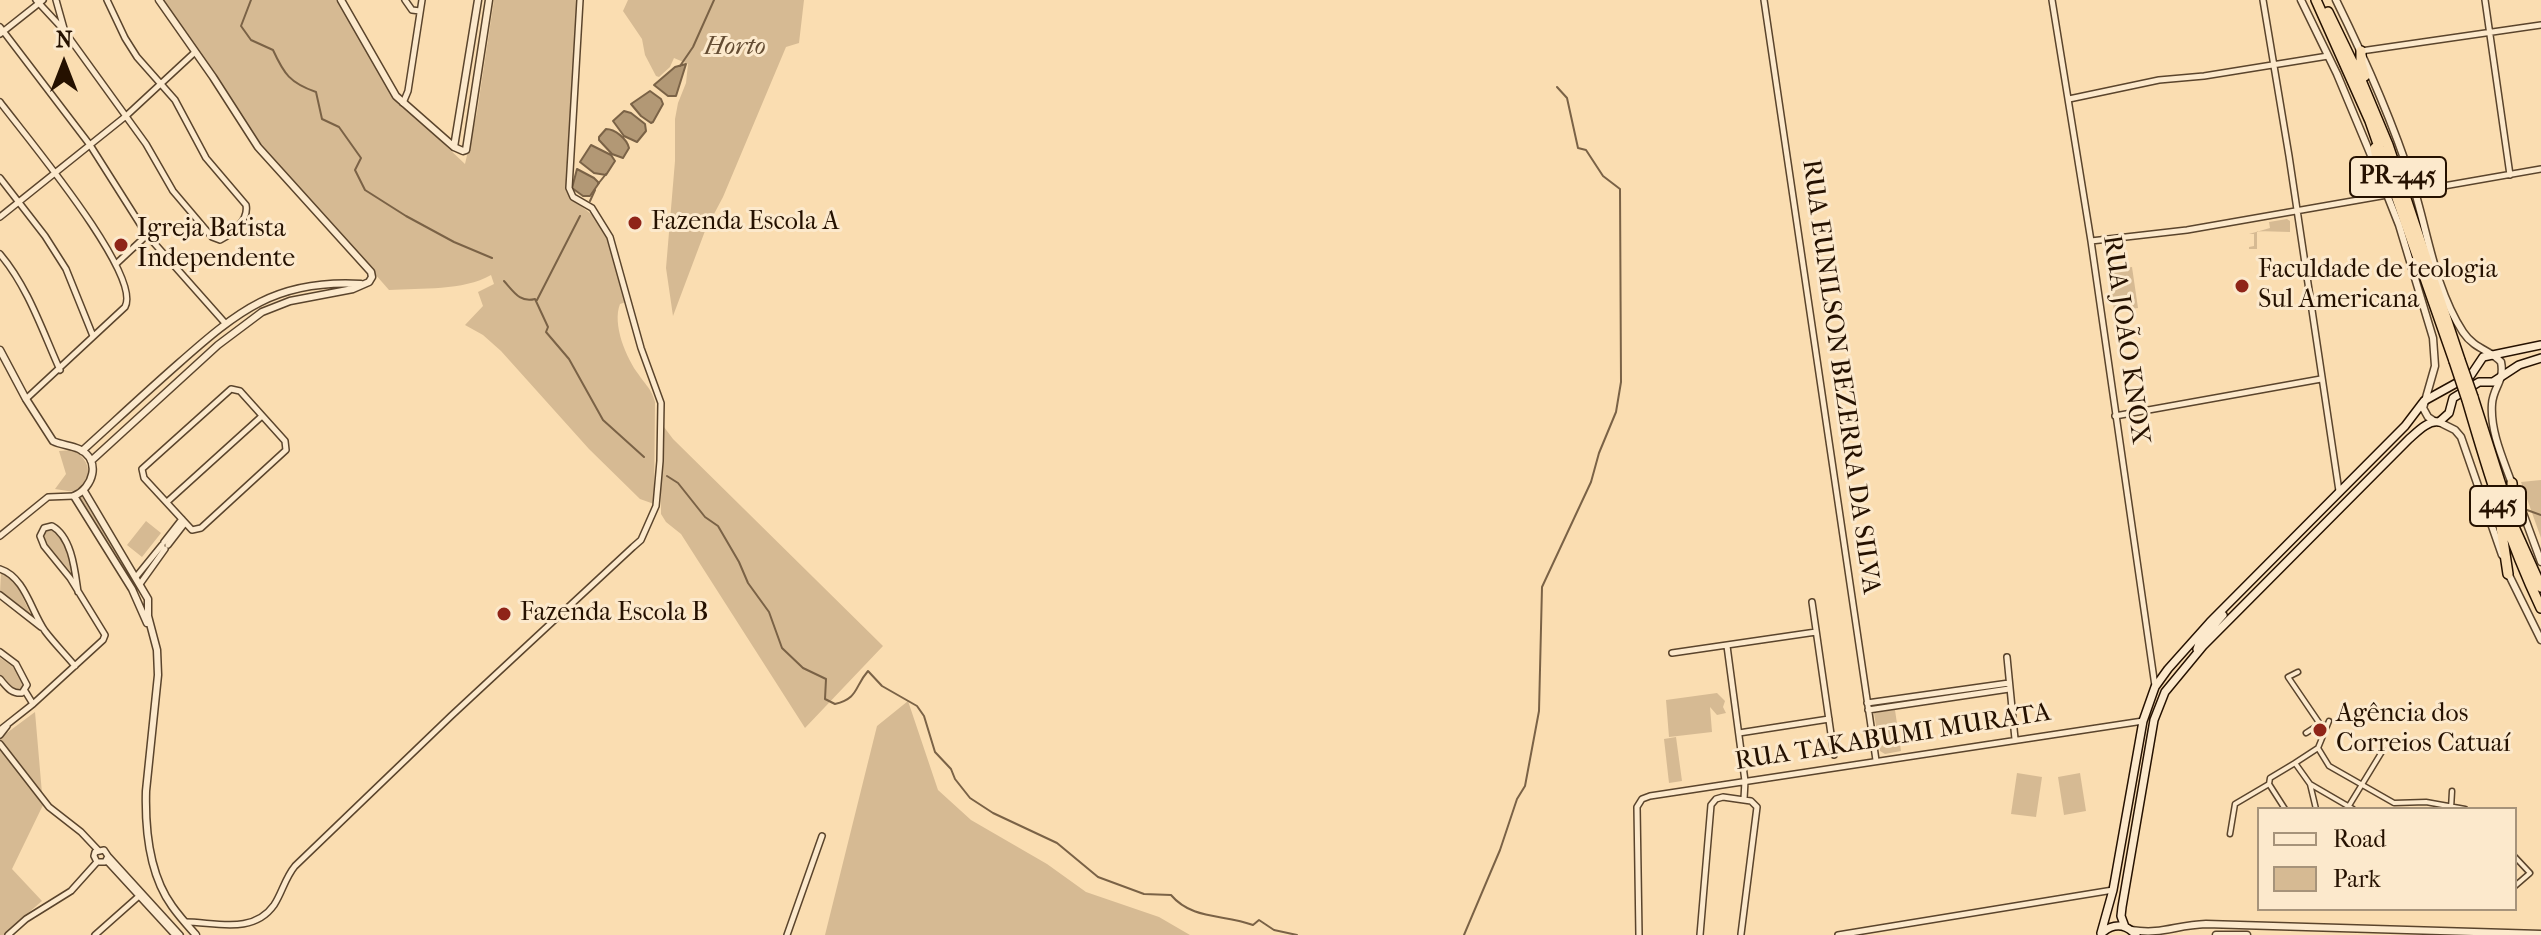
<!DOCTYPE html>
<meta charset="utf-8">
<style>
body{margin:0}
#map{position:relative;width:2541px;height:935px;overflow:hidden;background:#faddb1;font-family:"IM FELL French Canon",serif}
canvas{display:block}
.legend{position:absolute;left:2257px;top:807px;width:260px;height:104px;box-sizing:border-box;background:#fce9cc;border:2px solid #a6937a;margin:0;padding:10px 14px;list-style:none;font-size:24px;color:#251100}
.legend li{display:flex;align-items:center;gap:16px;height:40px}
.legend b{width:40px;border:2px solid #a6937a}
.north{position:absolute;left:24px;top:24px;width:80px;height:80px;-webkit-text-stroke:6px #fce9cc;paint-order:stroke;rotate:0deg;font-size:22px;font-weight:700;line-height:32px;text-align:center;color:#251100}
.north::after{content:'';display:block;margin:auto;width:28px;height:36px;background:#251100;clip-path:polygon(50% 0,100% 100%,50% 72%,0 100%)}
</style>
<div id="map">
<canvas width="2541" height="935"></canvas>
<ul class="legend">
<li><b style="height:10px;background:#fce9cc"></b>Road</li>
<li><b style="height:22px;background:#d6ba93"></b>Park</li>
</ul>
<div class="north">N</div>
</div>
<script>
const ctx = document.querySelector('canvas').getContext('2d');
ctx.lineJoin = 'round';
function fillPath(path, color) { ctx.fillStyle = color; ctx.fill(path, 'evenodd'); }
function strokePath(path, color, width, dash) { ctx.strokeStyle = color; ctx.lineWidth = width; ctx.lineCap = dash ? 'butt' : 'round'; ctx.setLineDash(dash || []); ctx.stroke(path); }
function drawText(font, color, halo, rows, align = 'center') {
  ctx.font = font + ' "IM FELL French Canon",serif'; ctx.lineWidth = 6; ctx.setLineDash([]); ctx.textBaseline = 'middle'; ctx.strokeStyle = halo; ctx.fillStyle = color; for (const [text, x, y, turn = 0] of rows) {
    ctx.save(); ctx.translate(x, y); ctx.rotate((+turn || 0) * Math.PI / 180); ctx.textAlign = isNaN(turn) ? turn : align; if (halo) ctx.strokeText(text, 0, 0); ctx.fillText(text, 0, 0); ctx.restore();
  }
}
const green = new Path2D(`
 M 162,0 L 338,0 L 386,86 L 395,98 L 465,164 L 477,112 L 494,0 L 577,0 L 566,191 C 573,204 589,209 599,222 C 615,243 619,276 626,302 L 620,304 C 612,324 626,358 639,375 C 647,387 651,388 655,402 L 654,504 L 640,499 L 589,449 L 501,351 L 483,335 L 465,325 L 483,306 L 478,292 L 494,284 L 491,275 C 463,291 421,288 389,290 L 253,135 L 216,77 Z
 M 628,0 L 804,0 L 799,43 L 786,47 L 723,197 L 705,231 L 673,316 L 666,268 L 675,161 L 675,119 L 678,103 L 686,83 L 688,64 L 674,58 L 670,67 L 659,77 L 656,76 L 645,55 L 642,39 L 623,11 Z
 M 2287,219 L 2290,221 L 2290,232 L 2257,231 L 2257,249 L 2249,249 L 2249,247 L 2254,246 L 2254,234 L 2249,234 L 2270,228 L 2269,222 Z
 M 2132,267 L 2138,308 L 2114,311 L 2109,270 Z
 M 661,423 L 673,439 L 883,646 L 805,728 L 681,534 L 666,522 L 661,514 Z
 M 73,450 C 92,460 94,482 74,492 L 55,489 L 66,474 L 59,451 Z
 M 2541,480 L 2541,538 L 2521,482 Z
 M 82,497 L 135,582 L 134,585 L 78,498 Z
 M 146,521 L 161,533 L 142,557 L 127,545 Z
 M 49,529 C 66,536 70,560 74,576 L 44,540 L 45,531 Z
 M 1,573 L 16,583 L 31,615 L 0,592 Z
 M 0,658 C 12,665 27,677 22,691 L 15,691 L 0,678 Z
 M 1717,693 L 1725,701 L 1723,707 L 1726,713 L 1717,715 L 1710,707 L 1712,732 L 1669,737 L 1666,700 Z
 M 908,701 L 938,790 L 971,820 L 1047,864 L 1086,892 L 1159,917 L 1190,935 L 825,935 L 877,726 Z
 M 1895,710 L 1901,751 L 1885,754 L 1880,751 L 1874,713 Z
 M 35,712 L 43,805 L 12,869 L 42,901 L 3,935 L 0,935 L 0,738 Z
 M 1676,737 L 1682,781 L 1669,783 L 1664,739 Z
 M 2017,773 L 2042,777 L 2036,817 L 2011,814 Z
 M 2080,773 L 2086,811 L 2064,815 L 2058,777 Z`);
const water = new Path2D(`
 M 686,64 L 676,96 L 668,96 L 654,85 L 675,67 Z
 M 650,91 L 661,99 L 663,104 L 653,122 L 651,123 L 641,116 L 631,104 Z
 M 624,111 L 631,113 L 645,124 L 646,131 L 637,142 L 624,136 L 613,121 Z
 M 606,129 C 615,129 627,139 629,148 L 623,158 L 612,154 L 599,140 L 599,137 Z
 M 591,145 L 611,155 L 615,161 L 606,175 L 594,173 L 580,162 Z
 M 577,169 L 594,178 L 599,183 L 590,196 L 583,196 L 572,188 Z`);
const stream = new Path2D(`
 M 251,0 L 241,26 L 251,40 L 273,50 C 284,74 290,83 316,92 L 322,119 L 339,127 L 361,158 L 355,170 L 365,190 L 406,216 L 454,242 L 492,258
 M 680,66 L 693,47 L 714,0
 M 598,184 L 606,174
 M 590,201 L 595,190
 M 504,281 C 514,292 520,303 535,299 L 548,327 L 546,332 L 569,359 L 603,420 L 644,457
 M 537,300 L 580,216
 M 667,476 L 678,483 L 705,517 L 718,526 L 739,562 L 748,583 L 769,612 L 782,648 L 803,668 L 826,679 L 825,699 L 835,704 C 859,698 854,687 868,671 L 882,686 L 917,706 L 924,716 L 935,752 L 951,769 L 955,779 L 970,798 L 993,813 L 1057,843 L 1098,877 L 1144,894 L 1171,895 C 1192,920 1224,914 1253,925 L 1259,920 L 1274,930 L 1297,935
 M 2527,510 L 2541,515
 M 1464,935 L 1500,850 L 1517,799 L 1525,786 L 1539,711 L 1542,587 L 1591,482 L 1599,453 L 1616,412 L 1621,382 L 1620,189 L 1603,176 L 1586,150 L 1578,148 L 1567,98 L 1557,87`);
const pedestrian = new Path2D(`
 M 2298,672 L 2288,677 L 2320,724 L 2327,726
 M 2306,733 L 2320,724
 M 2318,748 L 2329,721
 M 2269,784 L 2285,809
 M 2310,784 L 2316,809
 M 2347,809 L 2383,750
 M 2353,809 L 2310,784 L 2295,763 L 2318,748 L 2329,766 L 2394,803 L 2426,802 L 2465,809
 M 2451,809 L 2452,791
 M 2230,834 L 2235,804 L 2269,784 L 2270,778 L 2295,763
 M 2515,857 L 2530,873 L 2515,886`);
const minor = new Path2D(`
 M 36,0 L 62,28
 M 56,0 L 65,32 L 146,144 L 173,191 L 212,237 L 220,240 C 233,233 249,220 246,205 L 206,158 L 175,100 L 137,57 L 125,38 L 107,0
 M 405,0 L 412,10 L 420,11
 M 1764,0 L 1876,760
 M 2052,0 L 2091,241 L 2155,686
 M 2263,0 L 2289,156 L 2339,491
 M 2485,0 L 2510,175
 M 0,27 L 90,145 L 147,235 L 225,323
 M 0,34 L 43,0
 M 2361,51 L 2541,25
 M 2069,99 L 2159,80 L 2204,76 L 2328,56
 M 0,102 C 23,133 143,275 125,307 L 26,399
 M 403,103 L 408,91 L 422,0
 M 0,178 L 45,236 L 66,269 L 93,336
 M 2415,191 L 2541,169
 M 0,217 L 126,116 L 194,53
 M 2091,241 L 2187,230 L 2387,195
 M 0,254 C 28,287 42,330 60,370
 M 116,264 L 147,235
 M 231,389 L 240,391 L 285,441 L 286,450 L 201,528 L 192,530 L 144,478 L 142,469 Z
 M 2115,416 L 2321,379
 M 167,502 L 262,416
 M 0,536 L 48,497 L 74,496
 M 164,542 L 182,519
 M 168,545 L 185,523
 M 0,569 C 25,577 31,611 45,631 C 54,643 65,654 75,666
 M 136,577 L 162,545
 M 140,584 L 165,549
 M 0,595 L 41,627
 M 1812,602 L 1834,755
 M 1727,646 L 1745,781 L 1744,799
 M 0,652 L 16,664 L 27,685 L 22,693 C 11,694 7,687 0,679
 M 1672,653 L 1816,632
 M 2007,657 L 2015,739
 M 25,691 L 33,704
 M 1867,703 L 2009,683
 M 1868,710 L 2009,689
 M 0,730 L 33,704 L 103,640 L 105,635 L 70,578 L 44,546 L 40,536 L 44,528 L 52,526 C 72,537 75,571 78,592
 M 1739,733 L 1829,719
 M 0,735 L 7,726
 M 0,744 L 49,807 L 81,832 L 98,850
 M 108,856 L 180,935
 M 107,861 L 175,935
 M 185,922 C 215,922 253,935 274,905 C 282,893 285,878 295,866 L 451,716 L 633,547 L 641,540 L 656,506 L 660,461 L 661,403 L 641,348 L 610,237 L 592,208 L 573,197 L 569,188 L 580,0
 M 8,935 L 26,919 L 71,891 L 97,862 L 105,862 L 108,856 L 104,850 L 95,852 L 94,856 L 97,862
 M 95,935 L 139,896
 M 787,935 L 822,836
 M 1639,935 L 1637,807 L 1642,799 L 1650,796 L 2143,721
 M 1700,935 L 1711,805 L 1716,799 L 1723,797 L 1751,801 L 1757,807 L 1741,934
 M 1838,935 L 2113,890`);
const tertiary = new Path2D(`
 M 341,0 L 396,96 L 454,147 L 463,151 L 466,150 L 489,0
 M 2301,0 L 2337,74 L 2375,165
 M 2336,0 C 2365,59 2392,120 2412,182 C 2428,232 2434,287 2463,332 C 2475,350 2491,350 2501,362 C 2505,381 2493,387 2492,404 C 2490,431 2503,459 2512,484
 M 454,147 L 478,0
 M 2382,182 L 2399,225 L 2433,338 L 2435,366 L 2423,408 L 2428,417 L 2434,421
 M 0,350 L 26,399 L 53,441 C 61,445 70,445 79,449 C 102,460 93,488 74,496 L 132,589 L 147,623
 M 2439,422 L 2455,430 L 2461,437 L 2502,555
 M 82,451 C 114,422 145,393 178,364 C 238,311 276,279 361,284
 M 91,461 L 218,345 L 262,312 L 290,301 L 353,289 L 369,282 L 372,277 L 371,272 L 258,147 L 213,77 L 159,0
 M 84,491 L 148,599 L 148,616 L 157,650 L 158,675 L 146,791 C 145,828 149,874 172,906 C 179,916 188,926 196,935
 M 2516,494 L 2541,562
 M 2508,573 L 2541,640
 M 2131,930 C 2163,935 2175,925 2206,924 L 2541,934
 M 2216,935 L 2247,935`);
const secondary = new Path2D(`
 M 2197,649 L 2200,641 L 2223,615
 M 2125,927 L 2121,916 L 2122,907 L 2154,720 L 2165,692 L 2203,646 L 2409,439 C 2417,432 2428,420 2439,422 L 2449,413 L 2453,398 L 2479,382 L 2493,382 L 2519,365 L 2541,358
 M 2103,932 C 2114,923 2126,924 2136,935
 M 2101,933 L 2113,890 L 2143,721 L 2155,687 L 2168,669 L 2210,622 L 2405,426 L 2424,401 L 2471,375 L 2483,357 L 2541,345`);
const motorway = new Path2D(`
 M 2316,0 L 2370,121 L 2454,361
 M 2328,12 L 2360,78 L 2388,145 L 2460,360
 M 2361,51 L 2361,63 L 2365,76
 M 2375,148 L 2382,183
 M 2473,397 L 2515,529 L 2541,587
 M 2467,400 C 2488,472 2509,541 2541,608
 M 2512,483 L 2514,513
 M 2501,527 L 2508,574`);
const motorwayBridge = new Path2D(`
 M 2460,360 L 2473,397
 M 2454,361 L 2467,400`);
const markers = [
 [635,223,8,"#8f2418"],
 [121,245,8,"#8f2418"],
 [2242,286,8,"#8f2418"],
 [504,614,8,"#8f2418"],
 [2320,730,8,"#8f2418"]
];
const shields = [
 [2398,177,96],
 [2498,506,56]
];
const shieldNames = [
 ["PR-445",2398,177],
 ["445",2498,506]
];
const parkNames = [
 ["Horto",735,48]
];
const poiNames = [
 ["Fazenda Escola A",651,223],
 ["Igreja Batista",137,230],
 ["Independente",137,260],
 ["Faculdade de teologia",2258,271],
 ["Sul Americana",2258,301],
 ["Fazenda Escola B",520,614],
 ["Agência dos",2336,715],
 ["Correios Catuaí",2336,745]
];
const streetNames = [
 ["RUA JOÃO KNOX",2125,340,82],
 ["RUA EUNILSON BEZERRA DA SILVA",1840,377,82],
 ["RUA TAKABUMI MURATA",1893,738,-9]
];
fillPath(green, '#d6ba93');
fillPath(water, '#b29875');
strokePath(water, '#7a6246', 2);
strokePath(stream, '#7a6246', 2);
strokePath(pedestrian, '#5a442c', 7);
strokePath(minor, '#5a442c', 8);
strokePath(tertiary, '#5a442c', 9);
strokePath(secondary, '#251100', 10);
strokePath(motorway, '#251100', 12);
strokePath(pedestrian, '#fce9cc', 4);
strokePath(minor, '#fce9cc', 5);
strokePath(tertiary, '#fce9cc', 6);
strokePath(secondary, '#fce9cc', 7);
strokePath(motorway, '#faddb1', 9);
strokePath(motorwayBridge, '#251100', 12, []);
strokePath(motorwayBridge, '#faddb1', 9);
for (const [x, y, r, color] of markers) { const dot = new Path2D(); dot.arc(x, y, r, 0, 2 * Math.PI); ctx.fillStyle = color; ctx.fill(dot); strokePath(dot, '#fce9cc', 3); }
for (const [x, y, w] of shields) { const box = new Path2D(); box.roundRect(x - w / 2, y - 20, w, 40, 6); ctx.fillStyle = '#fce9cc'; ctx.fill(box); strokePath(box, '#251100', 2); }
drawText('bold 24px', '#251100', null, shieldNames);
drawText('italic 26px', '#634c33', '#fce9cc', parkNames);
drawText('26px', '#251100', '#fce9cc', poiNames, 'left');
drawText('26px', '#251100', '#fce9cc', streetNames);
</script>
